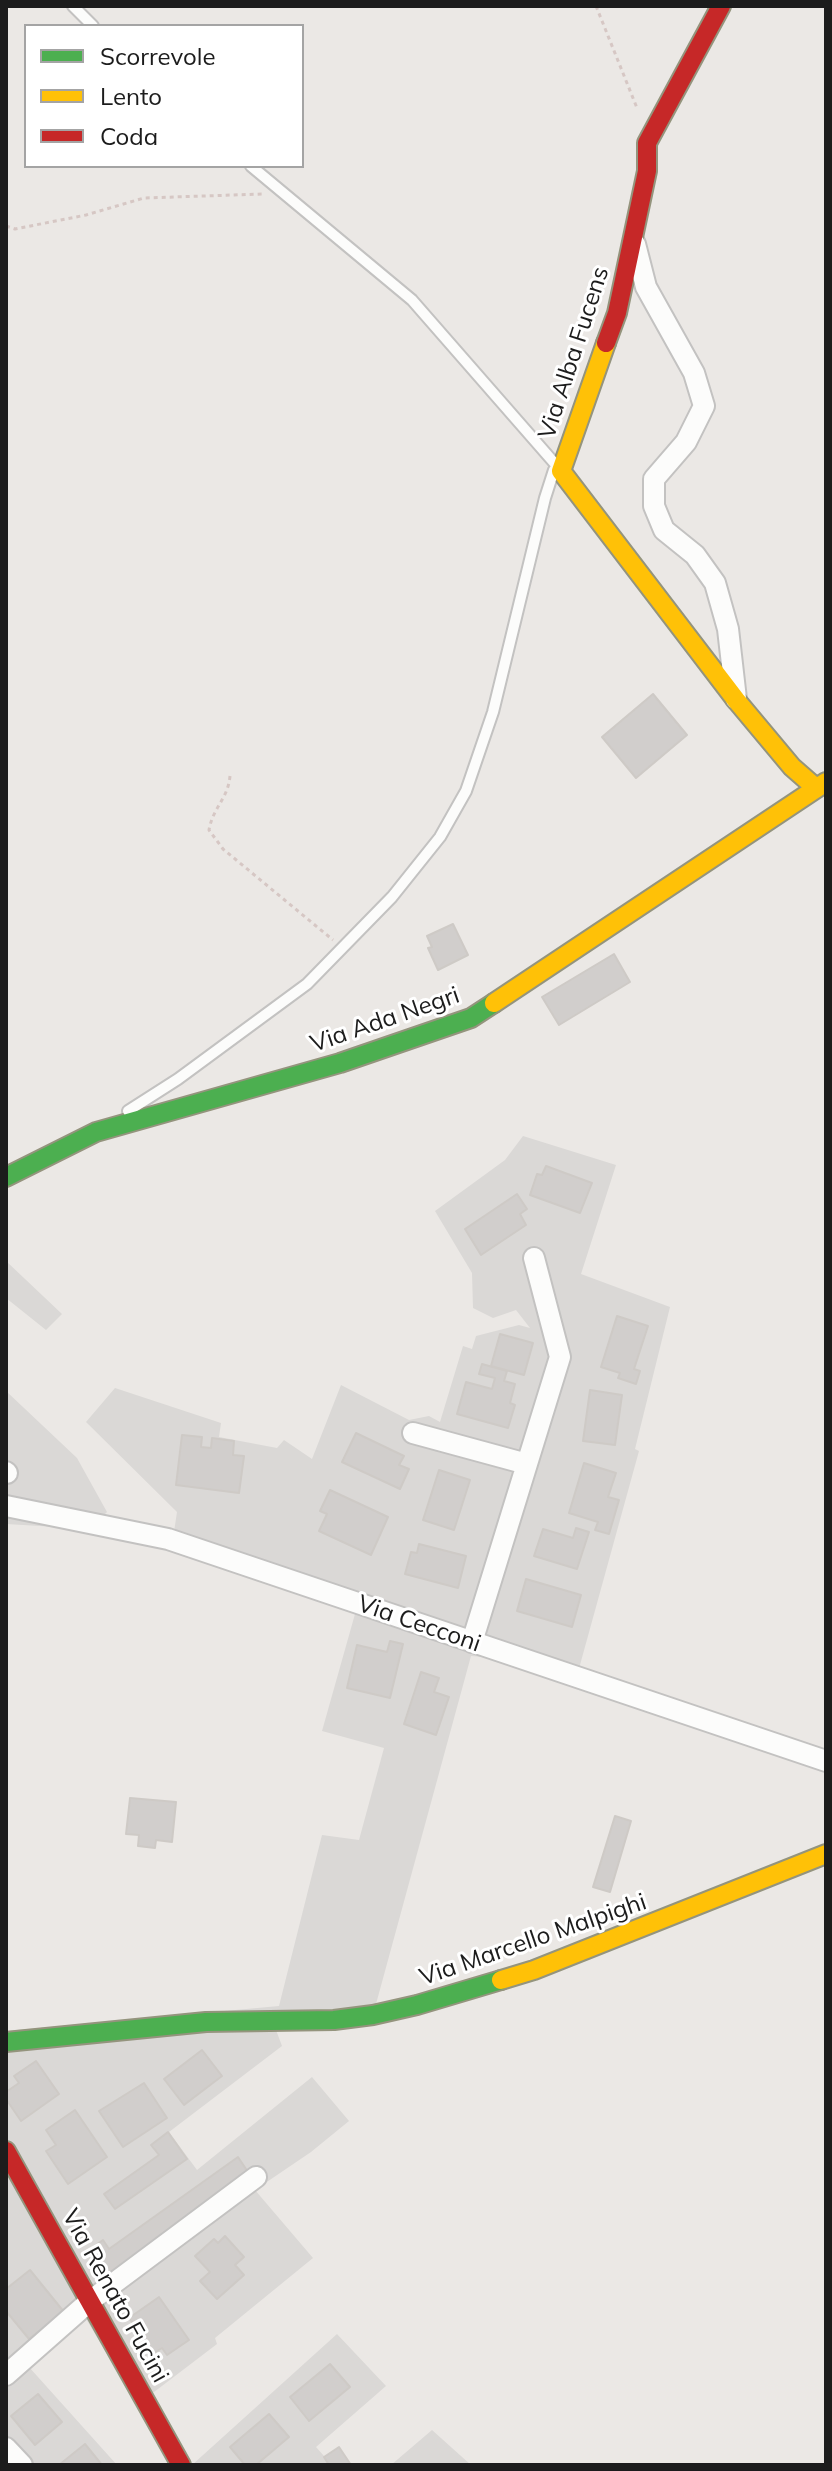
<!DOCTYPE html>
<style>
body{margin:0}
#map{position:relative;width:832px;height:2471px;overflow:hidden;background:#ebe8e5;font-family:Mulish,sans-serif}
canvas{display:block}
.frame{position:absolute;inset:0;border:8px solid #1c1c1c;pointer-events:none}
.legend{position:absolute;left:24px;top:24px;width:280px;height:144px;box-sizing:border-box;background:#fff;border:2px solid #a4a4a4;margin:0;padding:10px 14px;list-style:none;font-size:24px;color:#1c1c1c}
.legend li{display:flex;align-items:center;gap:16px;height:40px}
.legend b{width:40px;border:2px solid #a4a4a4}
</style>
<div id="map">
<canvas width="832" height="2471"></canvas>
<div class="frame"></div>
<ul class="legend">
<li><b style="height:10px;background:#4caf50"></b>Scorrevole</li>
<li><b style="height:10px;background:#ffc107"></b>Lento</li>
<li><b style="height:10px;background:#c62828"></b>Coda</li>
</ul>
</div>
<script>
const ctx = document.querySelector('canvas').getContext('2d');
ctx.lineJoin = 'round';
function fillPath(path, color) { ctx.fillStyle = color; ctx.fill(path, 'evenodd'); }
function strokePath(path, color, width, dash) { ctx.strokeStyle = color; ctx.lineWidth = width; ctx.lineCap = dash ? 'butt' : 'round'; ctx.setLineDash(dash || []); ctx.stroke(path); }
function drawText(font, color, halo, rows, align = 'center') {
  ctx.font = font + ' Mulish,sans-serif'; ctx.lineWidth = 6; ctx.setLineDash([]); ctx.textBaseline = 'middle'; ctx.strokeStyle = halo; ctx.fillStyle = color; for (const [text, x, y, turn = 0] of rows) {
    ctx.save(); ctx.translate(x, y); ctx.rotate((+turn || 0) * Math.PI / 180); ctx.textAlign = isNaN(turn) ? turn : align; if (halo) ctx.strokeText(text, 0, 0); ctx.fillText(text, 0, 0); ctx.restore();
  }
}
const residential = new Path2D(`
 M 523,1136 L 616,1165 L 581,1274 L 670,1307 L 635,1449 L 639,1451 L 575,1683 L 508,1659 L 471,1656 L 370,2026 L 276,2030 L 282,2046 L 169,2132 L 197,2170 L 312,2077 L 349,2121 L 311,2152 L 255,2190 L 313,2258 L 215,2338 L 217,2344 L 137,2405 L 85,2317 L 29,2367 L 117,2465 L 15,2465 L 6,2456 L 6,2031 L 279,2006 L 322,1835 L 359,1840 L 384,1748 L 322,1731 L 355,1614 L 172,1545 L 177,1512 L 86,1422 L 115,1388 L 221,1423 L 219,1437 L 277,1448 L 284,1440 L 312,1459 L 341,1385 L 409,1420 L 429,1416 L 440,1422 L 463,1346 L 472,1349 L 476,1336 L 519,1325 L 530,1328 L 516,1310 L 493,1318 L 473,1308 L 472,1273 L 435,1211 L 505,1160 Z
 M 6,1261 L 62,1314 L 46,1330 L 6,1298 Z
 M 6,1391 L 77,1458 L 107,1512 L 91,1529 L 6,1524 Z
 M 337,2334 L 386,2386 L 316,2447 L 332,2465 L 192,2465 Z
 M 432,2430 L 471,2465 L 391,2465 Z`);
const building = new Path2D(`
 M 653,694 L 687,735 L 636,778 L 602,737 Z
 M 453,924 L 468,955 L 438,970 L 428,948 L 432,947 L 427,936 Z
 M 614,954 L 630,982 L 559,1025 L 542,997 Z
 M 546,1166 L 592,1183 L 580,1213 L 530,1195 L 537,1174 L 542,1175 Z
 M 517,1194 L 527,1209 L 520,1214 L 526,1225 L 481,1255 L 465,1229 Z
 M 617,1316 L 648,1326 L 634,1369 L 640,1371 L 636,1384 L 618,1378 L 620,1373 L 601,1367 Z
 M 500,1334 L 533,1343 L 524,1375 L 491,1366 Z
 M 482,1364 L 507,1371 L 504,1381 L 515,1384 L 510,1403 L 515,1405 L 508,1428 L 457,1414 L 466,1382 L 492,1389 L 495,1378 L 479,1374 Z
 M 590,1390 L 622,1395 L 615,1445 L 583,1441 Z
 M 356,1433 L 404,1456 L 399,1465 L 409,1469 L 400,1489 L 342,1462 Z
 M 182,1435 L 202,1437 L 201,1447 L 211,1448 L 212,1438 L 234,1441 L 233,1455 L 244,1456 L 239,1493 L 176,1485 Z
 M 584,1463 L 616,1473 L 608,1497 L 619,1500 L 609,1534 L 595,1530 L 598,1522 L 569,1513 Z
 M 439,1470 L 470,1480 L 454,1530 L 423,1520 Z
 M 330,1490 L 388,1517 L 371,1555 L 319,1531 L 327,1514 L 320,1511 Z
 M 576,1528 L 589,1532 L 577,1569 L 534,1556 L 543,1529 L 573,1538 Z
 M 419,1544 L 466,1556 L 458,1588 L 405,1574 L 411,1552 L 417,1553 Z
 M 526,1579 L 581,1595 L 572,1627 L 517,1611 Z
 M 390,1641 L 403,1644 L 390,1698 L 347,1688 L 357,1645 L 387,1652 Z
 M 421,1672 L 439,1678 L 434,1692 L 449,1697 L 436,1735 L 404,1724 Z
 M 130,1798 L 176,1802 L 172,1842 L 156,1840 L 155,1848 L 138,1846 L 139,1835 L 126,1834 Z
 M 615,1816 L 631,1821 L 610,1892 L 593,1887 Z
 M 202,2050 L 222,2076 L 184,2105 L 164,2079 Z
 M 36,2061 L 59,2094 L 21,2121 L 6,2099 L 6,2092 L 19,2083 L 14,2076 Z
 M 144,2083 L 167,2118 L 123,2147 L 99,2111 Z
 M 75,2110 L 107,2157 L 68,2184 L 46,2151 L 56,2145 L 46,2130 Z
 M 168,2132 L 187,2159 L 115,2209 L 104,2194 L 159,2155 L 151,2145 Z
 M 238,2157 L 250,2175 L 106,2277 L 87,2251 L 103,2240 L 109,2249 Z
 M 225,2236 L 244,2257 L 235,2265 L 244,2275 L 217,2299 L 200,2281 L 210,2272 L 195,2256 L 214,2239 L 218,2243 Z
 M 30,2270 L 64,2312 L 29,2339 L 6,2311 L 6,2289 Z
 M 159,2297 L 189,2340 L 167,2355 L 162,2348 L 154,2353 L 129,2318 Z
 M 330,2364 L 350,2387 L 309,2421 L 290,2397 Z
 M 38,2394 L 62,2422 L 35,2445 L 11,2416 Z
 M 269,2414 L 289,2437 L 256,2465 L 245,2465 L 230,2447 Z
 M 85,2444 L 102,2465 L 59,2465 Z
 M 339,2447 L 351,2465 L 329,2465 L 324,2457 Z`);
const path = new Path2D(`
 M 596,6 L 637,108
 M 6,226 L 15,229 L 86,215 L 144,198 L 263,194
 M 230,776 C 228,799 213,807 209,830 L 223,849 L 333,940`);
const lane = new Path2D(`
 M 73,6 L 93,26
 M 251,166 L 412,300 L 557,466
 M 128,1111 L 178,1079 L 307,984 L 392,897 L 440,837 L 466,791 L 493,712 L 545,498 L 554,470`);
const street = new Path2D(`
 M 635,244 L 646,287 L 694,373 L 704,406 L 686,442 L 654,479 L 654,506 L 664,530 L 695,555 L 715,583 L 728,629 L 736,699
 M 413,1433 L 527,1464
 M 6,1472 L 7,1473
 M 6,1506 L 168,1539 L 826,1761
 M 472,1642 L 560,1357 L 534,1258
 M 6,2375 L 90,2301 L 256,2177
 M 6,2448 L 22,2465`);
const fast = new Path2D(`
 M 6,1177 L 96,1132 L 340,1063 L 471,1018 L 494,1003
 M 6,2042 L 206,2022 L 334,2020 L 373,2015 L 417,2005 L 501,1980`);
const slow = new Path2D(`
 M 606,343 L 561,471 L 736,700 L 792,767 L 816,788
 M 494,1003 L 826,782
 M 501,1980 L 534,1970 L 826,1854`);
const jam = new Path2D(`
 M 606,343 L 617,313 L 647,171 L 647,143 L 721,6
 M 6,2151 L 181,2465`);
const streetNames = [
 ["Via Alba Fucens",574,353,-72],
 ["Via Ada Negri",385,1020,-19],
 ["Via Cecconi",419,1624,19],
 ["Via Marcello Malpighi",533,1940,-19],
 ["Via Renato Fucini",115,2296,61]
];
fillPath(residential, '#dad8d6');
fillPath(building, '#d1cecc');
strokePath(building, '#cecac6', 2);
strokePath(lane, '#c3c2c1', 14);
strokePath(street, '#c3c2c1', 24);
strokePath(fast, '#94947d', 22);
strokePath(slow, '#94947d', 22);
strokePath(jam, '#94947d', 22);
strokePath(path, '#d6c7c4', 3, [4, 4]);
strokePath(lane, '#fcfcfb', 10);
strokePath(street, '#fcfcfb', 20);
strokePath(fast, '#4caf50', 18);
strokePath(slow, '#ffc107', 18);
strokePath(jam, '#c62828', 18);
drawText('24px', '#1c1c1c', '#fff', streetNames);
</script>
